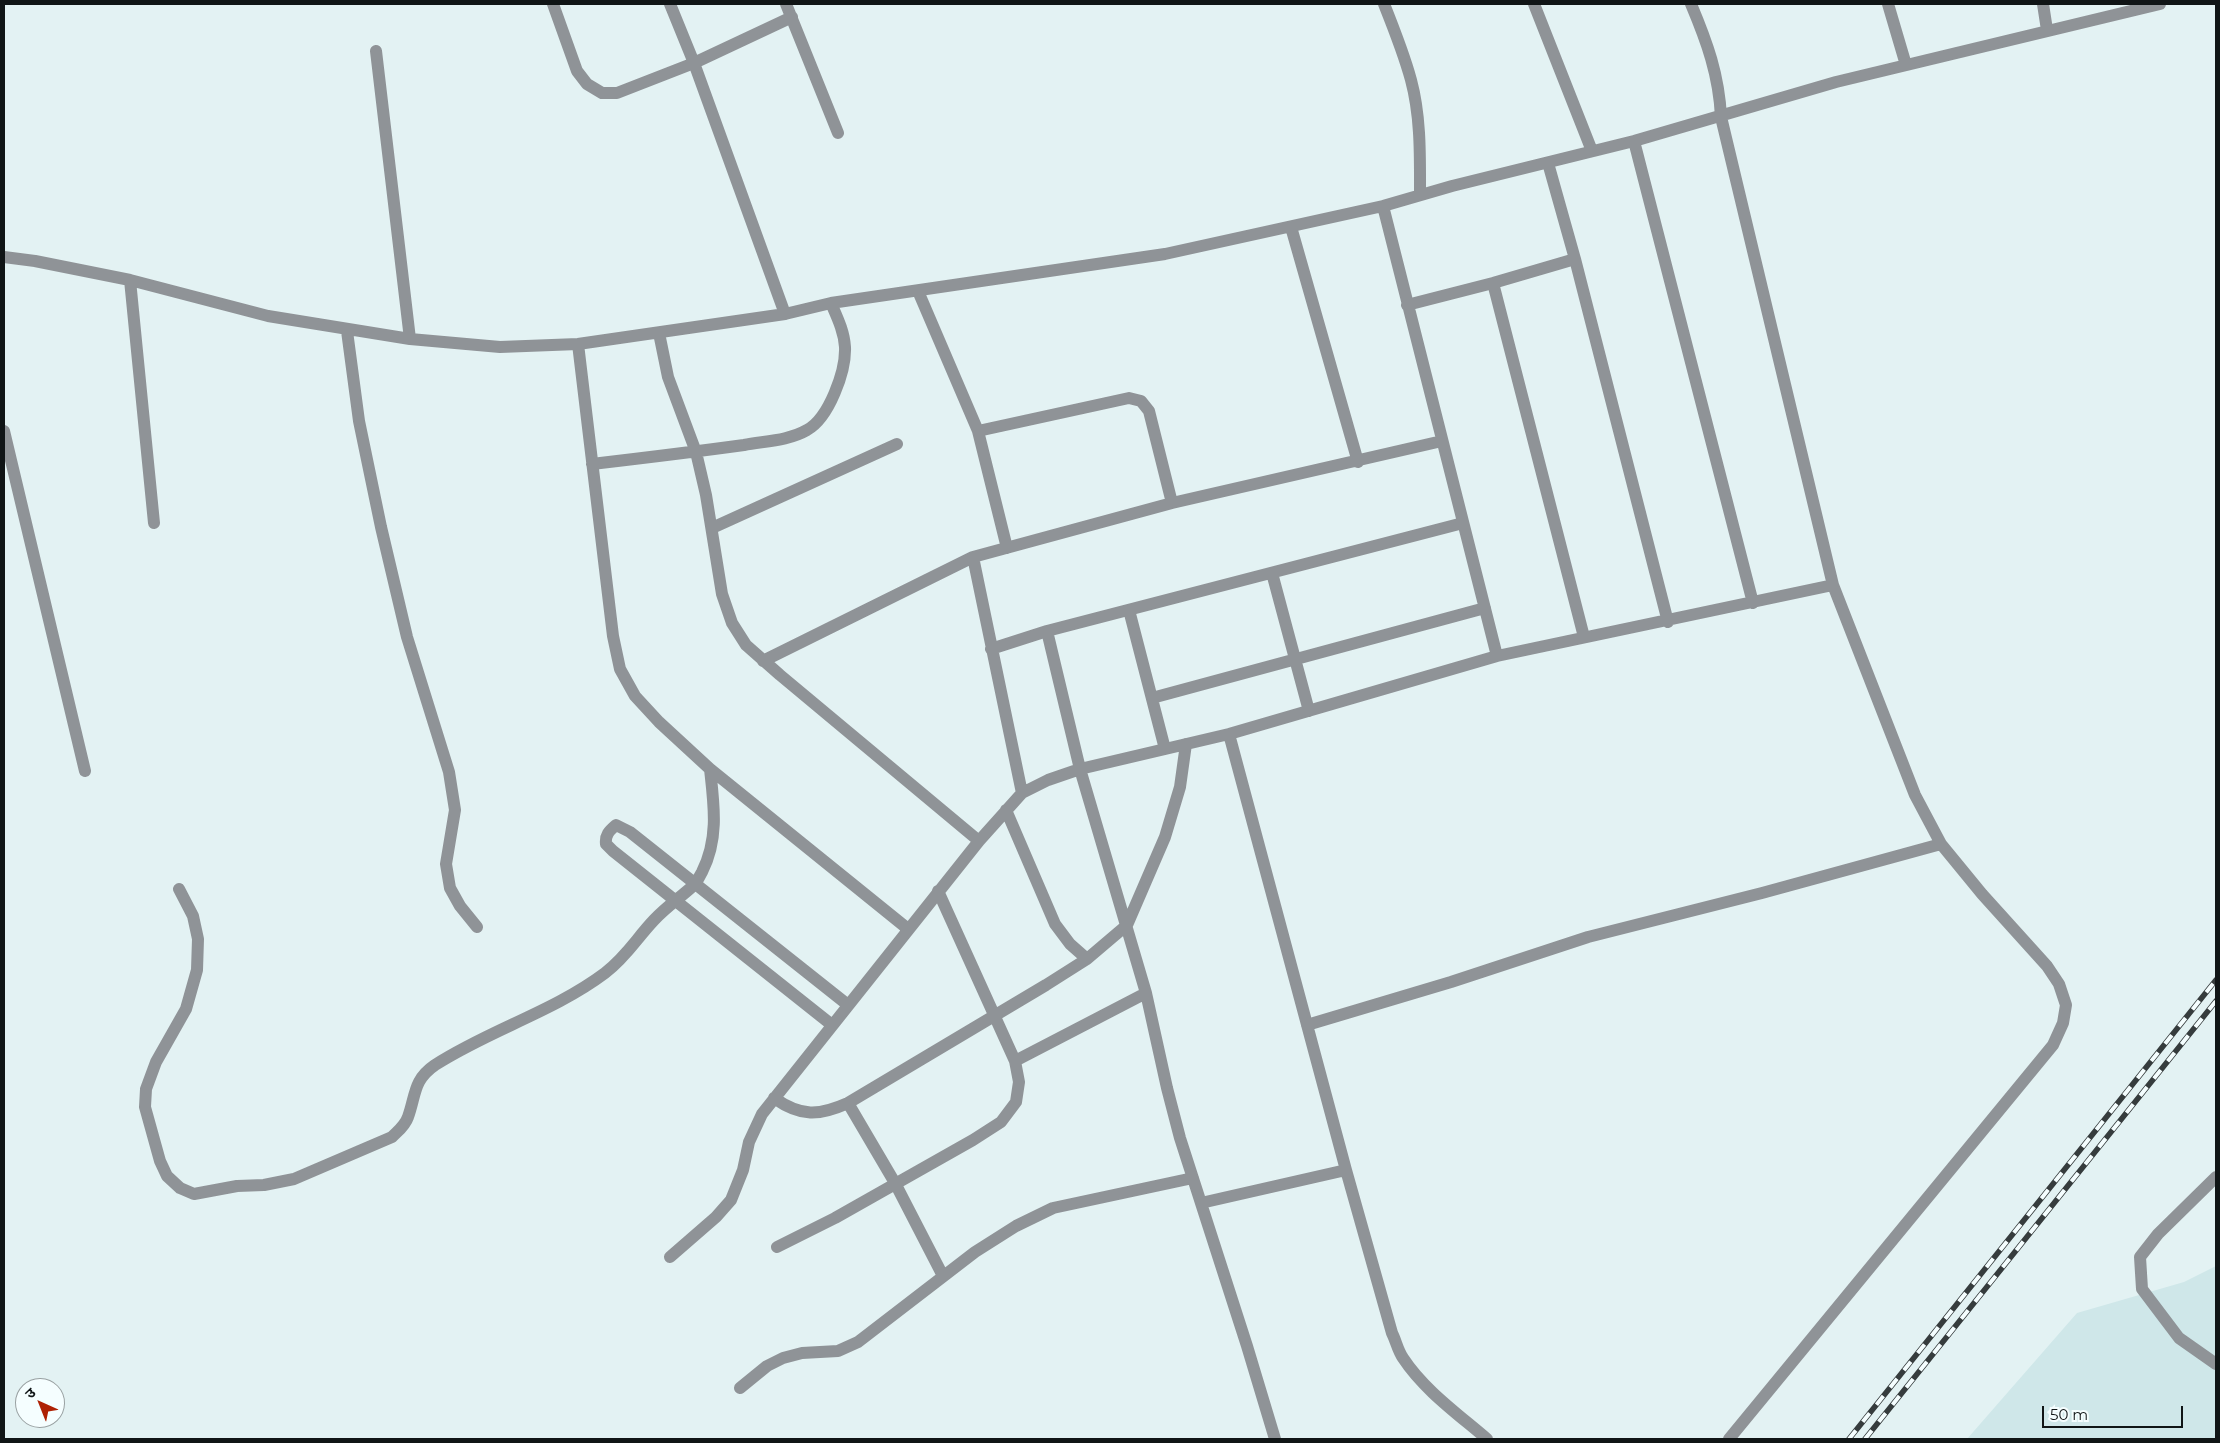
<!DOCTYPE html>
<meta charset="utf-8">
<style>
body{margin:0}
#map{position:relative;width:2220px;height:1443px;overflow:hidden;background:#e3f2f3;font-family:Montserrat,"Noto Sans Devanagari",sans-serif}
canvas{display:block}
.frame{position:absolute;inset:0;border:5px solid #101516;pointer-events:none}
.north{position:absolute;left:15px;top:1378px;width:50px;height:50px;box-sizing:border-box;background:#f5feff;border:1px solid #99a1a2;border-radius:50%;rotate:316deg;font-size:14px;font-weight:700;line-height:20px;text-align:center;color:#101516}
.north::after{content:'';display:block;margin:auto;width:18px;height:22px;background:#ae2104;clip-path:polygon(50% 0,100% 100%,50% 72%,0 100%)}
.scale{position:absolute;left:2042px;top:1406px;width:141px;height:22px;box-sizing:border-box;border:2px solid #101516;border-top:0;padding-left:6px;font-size:15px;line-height:18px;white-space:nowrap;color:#101516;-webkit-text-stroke:4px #f5feff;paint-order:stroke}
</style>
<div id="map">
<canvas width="2220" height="1443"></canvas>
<div class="frame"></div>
<div class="north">उ</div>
<div class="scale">50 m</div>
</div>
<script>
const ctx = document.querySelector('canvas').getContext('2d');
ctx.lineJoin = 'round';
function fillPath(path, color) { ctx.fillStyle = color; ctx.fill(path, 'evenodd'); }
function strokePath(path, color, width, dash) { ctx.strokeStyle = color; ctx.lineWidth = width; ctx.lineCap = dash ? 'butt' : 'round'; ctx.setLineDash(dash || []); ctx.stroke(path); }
const built = new Path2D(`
 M 2216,1266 L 2216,1439 L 1967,1439 L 2077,1313 L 2184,1282 Z`);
const minor = new Path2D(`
 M 553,4 L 577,71 L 587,84 L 602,93 L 617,93 L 694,63 L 792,17
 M 670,4 L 694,63 L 785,314
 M 786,4 L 838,133
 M 1384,4 C 1394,29 1404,54 1411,80 C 1421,117 1420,157 1420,195
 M 1534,4 L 1592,151
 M 1888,4 L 1906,65
 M 2043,4 L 2047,30
 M 376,51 L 410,339
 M 1634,141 L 1753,603
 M 1548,163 L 1575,259 L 1668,622
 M 1383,206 L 1497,656 L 1833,585 L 1721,117 C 1719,75 1707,42 1691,4
 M 1291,227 L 1358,462
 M 4,257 L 35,261 L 130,280 L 268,316 L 410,339 L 500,347 L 578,344 L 785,314 L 831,303 L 1165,254 L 1383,206 L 1452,186 L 1634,141 L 1836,82 L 2160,4
 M 130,280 L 154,523
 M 1493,283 L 1584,637
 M 918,291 L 978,431 L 1007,548
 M 1407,305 L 1493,283 L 1575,259
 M 347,331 L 359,421 L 381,527 L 407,637 L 449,772 L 455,810 L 446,864 L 450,888 L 460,906 L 477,927
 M 659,333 L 668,377 L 696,452 L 706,495 L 722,594 L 732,623 L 746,645 L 780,675 L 979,841
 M 578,344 L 613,636 L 620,669 L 635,696 L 659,722 L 710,769 L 908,929
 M 4,431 L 85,771
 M 978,431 L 1129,398 L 1141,401 L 1149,411 L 1172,503
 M 592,464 C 643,458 693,452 744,445 C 764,441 788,441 807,430 C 829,418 846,371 845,347 C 844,331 837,317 831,303
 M 712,528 L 897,444
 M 1272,573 L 1309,711
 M 1129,610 L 1165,749
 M 1047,631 L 1080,769 L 1146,993 L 1167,1088 L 1180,1138 L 1247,1346 L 1275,1439
 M 991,649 L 1047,631 L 1463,523
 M 763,661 L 973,557
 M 1152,698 L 1485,608
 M 1229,734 L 1346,1170 L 1392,1333 C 1396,1341 1398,1351 1403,1358 C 1424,1390 1458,1414 1487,1439
 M 1022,793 L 973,557 L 1172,503 L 1442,441
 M 1006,810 L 1055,924 L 1070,944 L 1087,959
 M 179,889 L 193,916 L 198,939 L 197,970 L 186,1009 L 156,1062 L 146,1089 L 145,1107 L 160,1161 L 167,1176 L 180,1188 L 194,1194 L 237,1186 L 264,1185 L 294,1179 L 392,1137 C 398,1131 405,1126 408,1117 C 416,1095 413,1080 435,1065 C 489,1030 553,1012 605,973 C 627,956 636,939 654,920 C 666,907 681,897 694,885 C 697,882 699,877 702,872 C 719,839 714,805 710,769
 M 832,1025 L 613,851 L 606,844 C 605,835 609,831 616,825 L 630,832 L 848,1005
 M 1307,1025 L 1451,982 L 1588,937 L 1762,893 L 1941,844
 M 1015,1061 L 1146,993
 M 774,1098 C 801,1117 819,1116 848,1103 L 1046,985 L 1087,959 L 1127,925 L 1165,837 L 1180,787 L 1186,744
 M 848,1103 L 895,1183 L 943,1276
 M 2216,1177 L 2158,1234 L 2140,1257 L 2142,1289 L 2179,1338 L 2216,1364
 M 1201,1203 L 1346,1170
 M 777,1247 L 835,1218 L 973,1140 L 1001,1122 L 1016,1102 L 1019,1082 L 1015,1061 L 938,891
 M 670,1257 L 716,1217 L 731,1200 L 743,1170 L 749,1142 L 762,1114 L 979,841 L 1022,793 L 1048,780 L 1080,769 L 1229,734 L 1497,656
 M 740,1388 L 767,1366 L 783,1358 L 802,1353 L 838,1351 L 858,1342 L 975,1252 L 1016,1226 L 1053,1208 L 1193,1178
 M 1729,1439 L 2053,1045 L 2063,1023 L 2066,1005 L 2059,984 L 2047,966 L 1982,894 L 1941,844 L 1915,795 L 1833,585`);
const rail = new Path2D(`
 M 1849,1439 L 2216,980
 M 1865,1439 L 2216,1001`);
fillPath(built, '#cfe7e9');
strokePath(minor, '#8f9397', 12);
strokePath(rail, '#363c3d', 5.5);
strokePath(rail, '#f5feff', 4, [11]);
</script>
